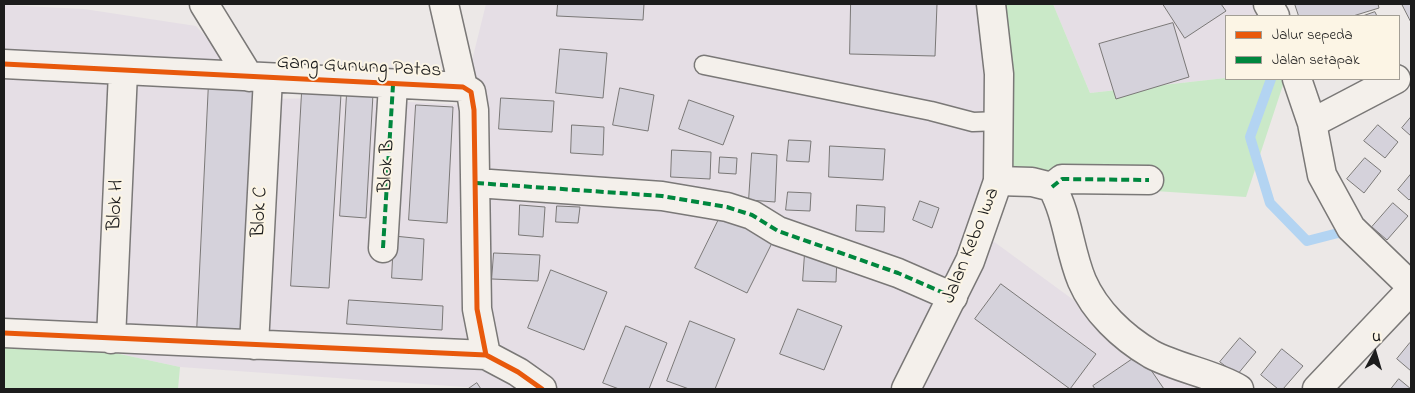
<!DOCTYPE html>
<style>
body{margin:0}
#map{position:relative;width:1415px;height:393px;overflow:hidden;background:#ece8e7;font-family:"Indie Flower",sans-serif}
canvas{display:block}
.frame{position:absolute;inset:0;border:5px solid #1c1c1c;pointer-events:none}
.legend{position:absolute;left:1225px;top:15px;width:175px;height:65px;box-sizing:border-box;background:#fcf5e5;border:1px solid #a29e95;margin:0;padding:6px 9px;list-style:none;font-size:15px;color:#1c1c1c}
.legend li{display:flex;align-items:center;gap:10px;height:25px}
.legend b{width:25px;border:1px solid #a29e95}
.north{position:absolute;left:1350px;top:328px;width:50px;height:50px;-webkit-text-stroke:4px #fcf5e5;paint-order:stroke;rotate:6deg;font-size:14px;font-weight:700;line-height:20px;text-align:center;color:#1c1c1c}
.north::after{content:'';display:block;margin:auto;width:18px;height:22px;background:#1c1c1c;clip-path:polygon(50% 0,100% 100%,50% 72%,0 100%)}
</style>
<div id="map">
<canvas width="1415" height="393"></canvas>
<div class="frame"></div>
<ul class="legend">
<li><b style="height:6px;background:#e8590c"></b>Jalur sepeda</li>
<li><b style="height:6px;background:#00873e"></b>Jalan setapak</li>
</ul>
<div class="north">U</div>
</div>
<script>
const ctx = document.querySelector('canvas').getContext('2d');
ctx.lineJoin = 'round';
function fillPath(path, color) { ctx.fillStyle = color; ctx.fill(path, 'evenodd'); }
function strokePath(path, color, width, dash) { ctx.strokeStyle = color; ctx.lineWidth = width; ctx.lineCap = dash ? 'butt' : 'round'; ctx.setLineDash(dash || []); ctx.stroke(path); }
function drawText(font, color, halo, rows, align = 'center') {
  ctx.font = font + ' "Indie Flower",sans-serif'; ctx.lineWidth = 4; ctx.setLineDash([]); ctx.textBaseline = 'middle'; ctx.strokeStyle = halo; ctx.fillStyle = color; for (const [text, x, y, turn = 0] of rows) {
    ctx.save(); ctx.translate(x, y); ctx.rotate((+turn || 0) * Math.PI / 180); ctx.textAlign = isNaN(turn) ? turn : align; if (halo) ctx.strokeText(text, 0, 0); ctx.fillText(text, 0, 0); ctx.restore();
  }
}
const built = new Path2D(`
 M 486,4 L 1003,4 L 1003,181 L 978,230 L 1195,389 L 477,389 L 479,388 L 180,367 L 4,329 L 4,5 L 84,9 L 196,26 L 260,99 L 337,98 L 461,105 Z
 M 1053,4 L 1256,4 L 1262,16 L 1226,16 L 1226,78 L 1090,93 Z`);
const green = new Path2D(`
 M 1003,4 L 1053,4 L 1090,93 L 1226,78 L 1285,79 L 1246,197 L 1003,181 Z
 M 4,329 L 180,367 L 178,389 L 4,389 Z`);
const stream = new Path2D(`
 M 1271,79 L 1250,137 L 1270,203 L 1307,241 L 1338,233 L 1350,234`);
const building = new Path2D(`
 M 558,4 L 644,4 L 643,20 L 557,16 Z
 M 851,4 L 937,4 L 935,56 L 850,54 Z
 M 1163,4 L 1221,4 L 1226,11 L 1185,38 Z
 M 1295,4 L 1378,4 L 1379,8 L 1353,16 L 1299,16 Z
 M 1402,4 L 1411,4 L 1411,22 Z
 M 1375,12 L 1377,16 L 1363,16 Z
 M 1173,23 L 1189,77 L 1116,99 L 1099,44 Z
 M 560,49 L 607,53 L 603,98 L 556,93 Z
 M 209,81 L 258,85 L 249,336 L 197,332 Z
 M 620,88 L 654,95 L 648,131 L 613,125 Z
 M 302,92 L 341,94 L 329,288 L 291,286 Z
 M 347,93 L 373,94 L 366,218 L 340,216 Z
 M 501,98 L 554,101 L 552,132 L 499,129 Z
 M 689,100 L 734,116 L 723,145 L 679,129 Z
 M 416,105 L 453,107 L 447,223 L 409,220 Z
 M 1411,117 L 1411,136 L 1402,128 Z
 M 572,125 L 604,127 L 603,155 L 571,153 Z
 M 1378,125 L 1398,142 L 1385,158 L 1364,141 Z
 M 789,140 L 811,141 L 809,162 L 787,161 Z
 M 830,146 L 885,149 L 883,180 L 829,177 Z
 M 672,150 L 711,152 L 710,179 L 671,177 Z
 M 752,153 L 777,155 L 775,202 L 749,200 Z
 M 720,157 L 737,158 L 736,174 L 719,173 Z
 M 1365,158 L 1381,171 L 1364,193 L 1347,179 Z
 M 1411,174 L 1411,198 L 1409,200 L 1398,190 Z
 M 788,192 L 811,193 L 810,211 L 786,210 Z
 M 920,201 L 939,208 L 932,228 L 913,220 Z
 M 1393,203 L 1408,216 L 1387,240 L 1372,227 Z
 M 520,205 L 545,207 L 543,237 L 519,235 Z
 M 857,205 L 885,207 L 884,232 L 856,231 Z
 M 557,206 L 580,207 L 578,223 L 556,222 Z
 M 721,215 L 773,241 L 747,293 L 695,268 Z
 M 394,236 L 424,239 L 422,280 L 392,278 Z
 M 494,253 L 540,255 L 538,281 L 492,279 Z
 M 805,253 L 837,255 L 836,282 L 803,281 Z
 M 551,270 L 607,292 L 584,350 L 528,328 Z
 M 1001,284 L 1096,354 L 1070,389 L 975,319 Z
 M 349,300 L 443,306 L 442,330 L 347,324 Z
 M 798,309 L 842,326 L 824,370 L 780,354 Z
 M 690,321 L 735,339 L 715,389 L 689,389 L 667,381 Z
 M 626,326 L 667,343 L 649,389 L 619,389 L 603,383 Z
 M 1240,338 L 1256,352 L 1237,375 L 1220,362 Z
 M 1410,343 L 1411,344 L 1411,371 L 1397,359 Z
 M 1282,349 L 1303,366 L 1283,389 L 1278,389 L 1261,375 Z
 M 1140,354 L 1164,389 L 1095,389 L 1093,386 Z
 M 1399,379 L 1411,389 L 1391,389 Z
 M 477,383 L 481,389 L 468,389 Z`);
const lane = new Path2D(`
 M 704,65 L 931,111 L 973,122 L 1000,121`);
const street = new Path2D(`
 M 204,4 L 249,77
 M 444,4 L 463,87
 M 1268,4 L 1275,16
 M 4,64 L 463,87 L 471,92 L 474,110 L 477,309 L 486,355
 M 1297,79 L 1312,123 L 1322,175 L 1351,228 L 1411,286
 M 1312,123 L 1396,79
 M 998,181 L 1032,182 L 1052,187 C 1068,216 1069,250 1082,281 C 1095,311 1122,337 1151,354 C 1179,369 1212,373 1239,389
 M 476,183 L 662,196 L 727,207 L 752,215 L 778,231 L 898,273 L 953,297
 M 1052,187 L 1062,179 L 1149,180
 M 383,248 L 393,85
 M 4,333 L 486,355 L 518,372 L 542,389
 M 111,339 L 123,72
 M 254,345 L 268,78
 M 1317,389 L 1411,290`);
const secondary = new Path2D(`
 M 906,389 L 970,261 L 998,181 L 999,74 L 991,4`);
const quiet = new Path2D(`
 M 476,183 L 662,196 L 727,207 L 752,215 L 778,231 L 898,273 L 953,297
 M 1052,187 L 1062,179 L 1149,180
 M 383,248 L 393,85`);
const cycleway = new Path2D(`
 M 4,64 L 463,87 L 471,92 L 474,110 L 477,309 L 486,355
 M 4,333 L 486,355 L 518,372 L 542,389`);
const streetNames = [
 ["Gang Gunung Patas",359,68,3],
 ["Blok B",388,166,-87],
 ["Blok H",117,205,-87],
 ["Blok C",261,212,-87],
 ["Jalan Kebo Iwa",972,246,-68]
];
fillPath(built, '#e5dee5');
fillPath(green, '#cae9c8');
strokePath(stream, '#b3d4f2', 10);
fillPath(building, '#d5d2db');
strokePath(building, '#7a7877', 1);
strokePath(lane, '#7a7877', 21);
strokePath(street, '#7a7877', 31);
strokePath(secondary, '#7a7877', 31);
strokePath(lane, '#f4f0eb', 18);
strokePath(street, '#f4f0eb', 28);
strokePath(secondary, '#f4f0eb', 28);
strokePath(quiet, '#00873e', 4, [8, 4]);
strokePath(cycleway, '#e8590c', 5);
drawText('20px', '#1c1c1c', '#fcf5e5', streetNames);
</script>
